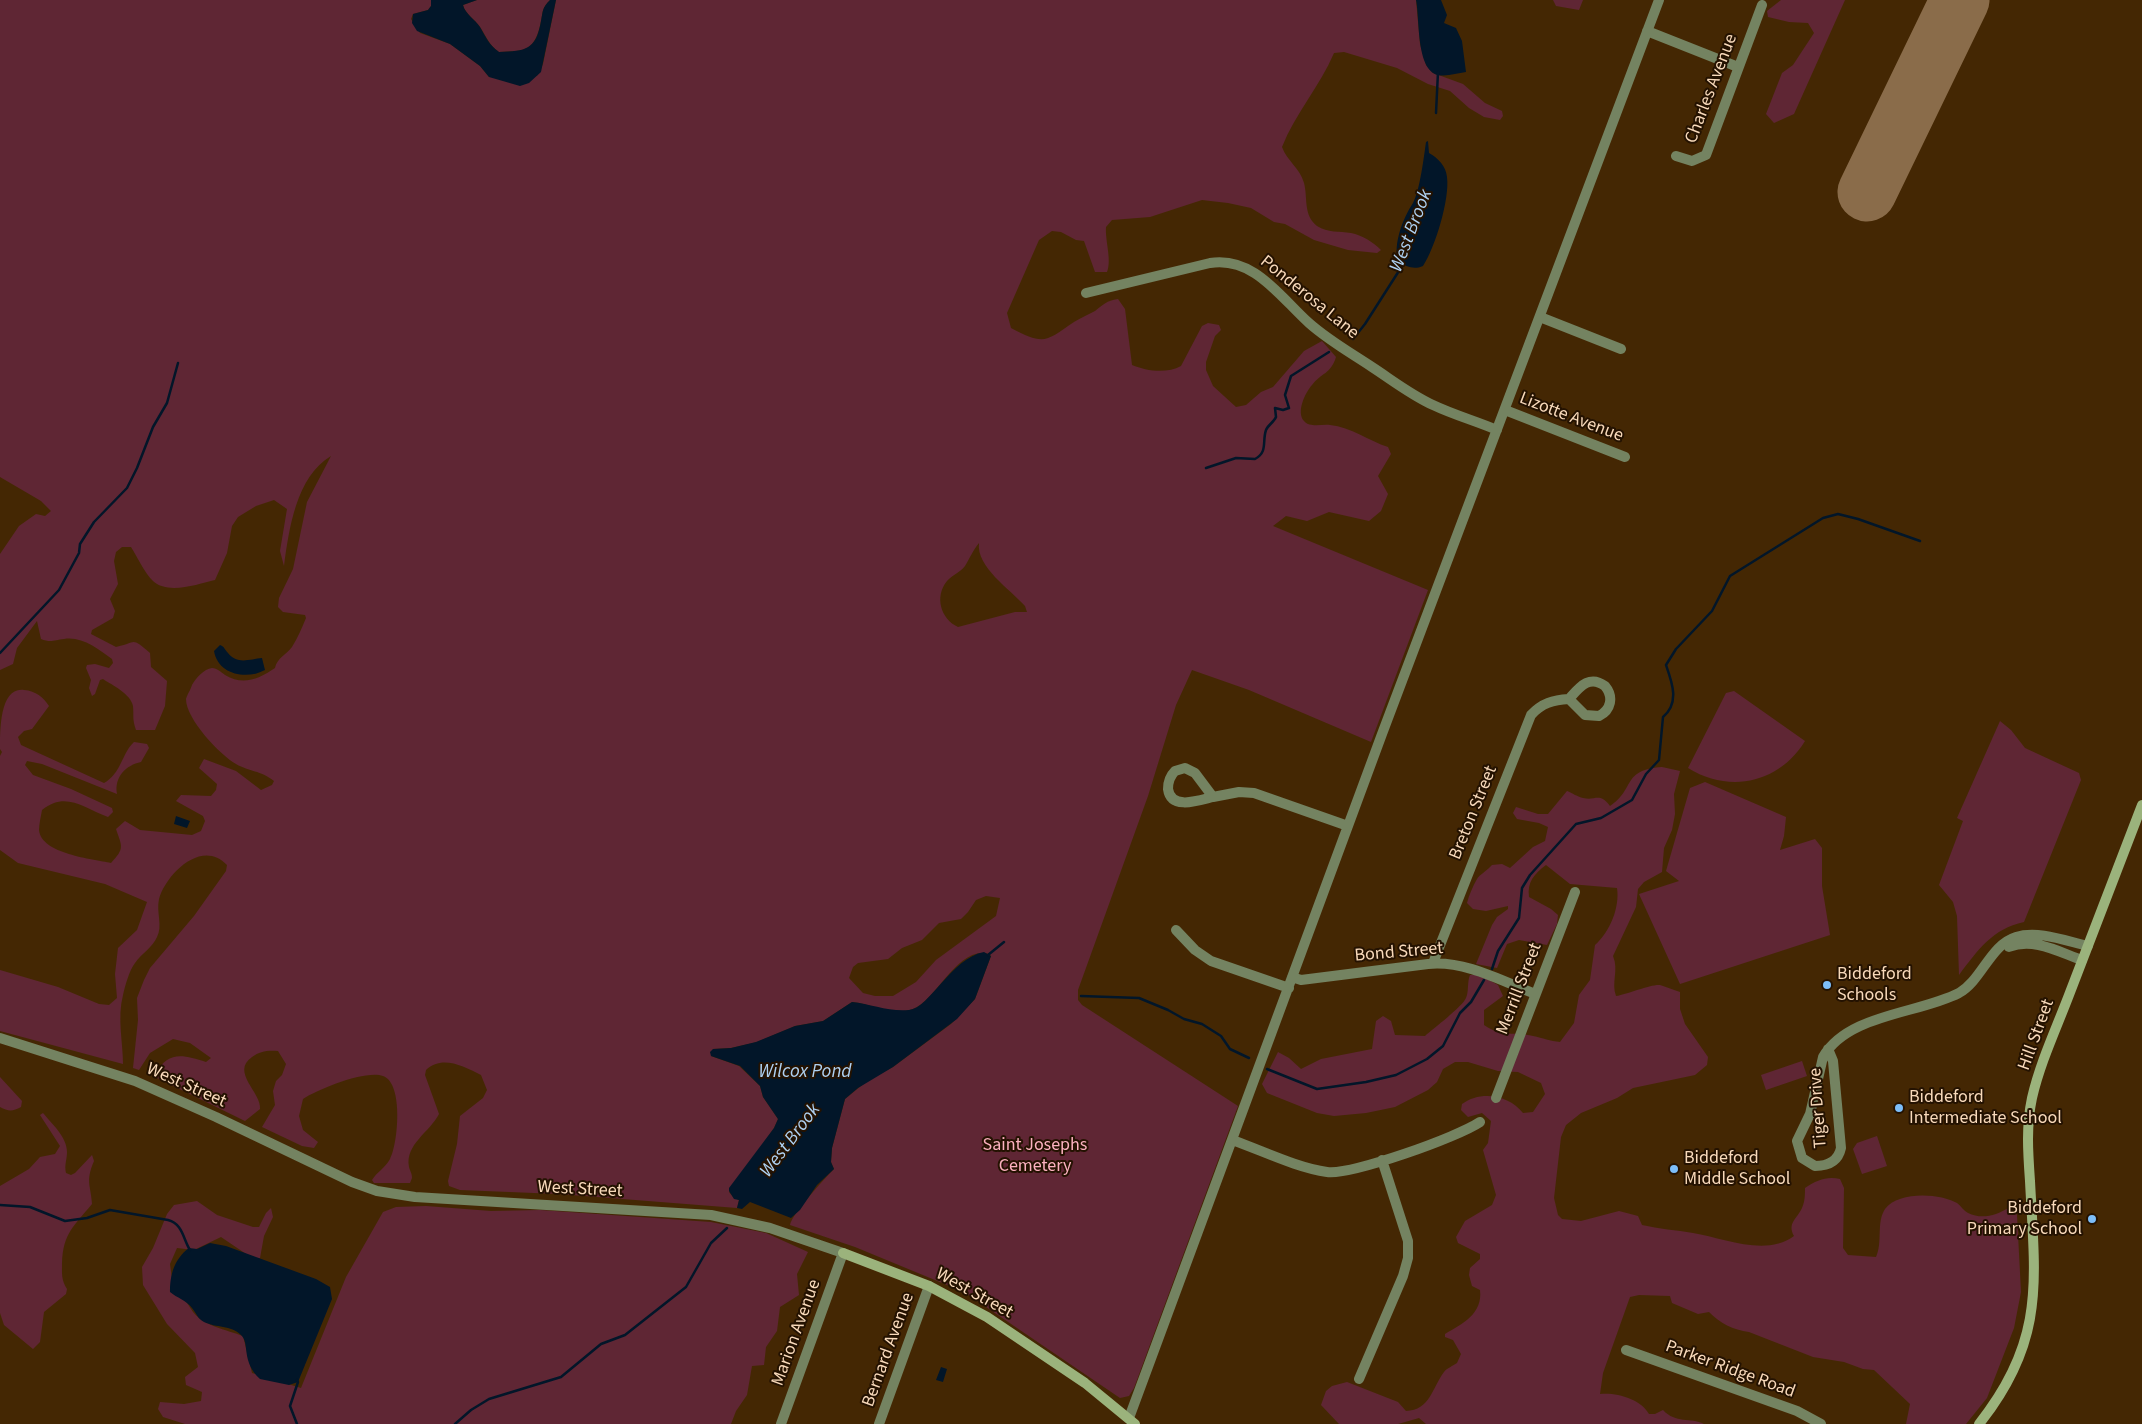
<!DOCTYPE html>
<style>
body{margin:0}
canvas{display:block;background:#442703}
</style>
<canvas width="2142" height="1424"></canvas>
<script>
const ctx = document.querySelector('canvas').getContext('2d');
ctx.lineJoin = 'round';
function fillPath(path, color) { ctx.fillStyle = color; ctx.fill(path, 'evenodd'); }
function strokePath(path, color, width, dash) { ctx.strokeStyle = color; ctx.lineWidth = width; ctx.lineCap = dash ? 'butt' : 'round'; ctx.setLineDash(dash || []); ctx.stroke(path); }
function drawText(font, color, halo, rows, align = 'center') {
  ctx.font = font + ' "Source Sans 3",sans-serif'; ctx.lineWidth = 4; ctx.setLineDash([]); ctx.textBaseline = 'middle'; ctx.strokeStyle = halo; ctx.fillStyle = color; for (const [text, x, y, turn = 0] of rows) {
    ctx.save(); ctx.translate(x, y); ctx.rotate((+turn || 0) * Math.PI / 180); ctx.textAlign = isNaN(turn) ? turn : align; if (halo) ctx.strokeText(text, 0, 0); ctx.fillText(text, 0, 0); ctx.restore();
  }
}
const green = new Path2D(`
 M 0,0 L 431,0 L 431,6 L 428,10 L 413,14 L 411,19 L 420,33 L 450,44 L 480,66 L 489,77 L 537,76 L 543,64 L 556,0 L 1416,0 L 1420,44 L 1426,65 L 1433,73 L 1463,84 L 1485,103 L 1502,111 L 1503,116 L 1500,120 L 1484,117 L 1469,108 L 1450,91 L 1428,84 L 1397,68 L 1344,52 L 1334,53 C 1320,86 1295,114 1282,147 C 1287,161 1300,168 1304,183 C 1308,198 1303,215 1317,226 C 1328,233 1339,231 1351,233 C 1362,235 1373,242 1381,250 L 1377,253 L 1348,250 L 1314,240 L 1285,224 L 1274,222 L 1251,208 L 1228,203 L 1202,200 L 1150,217 L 1112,220 L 1106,227 C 1105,241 1112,260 1107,272 L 1095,272 L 1084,241 L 1076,240 L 1061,232 L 1052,231 L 1039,240 L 1007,313 L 1011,328 C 1045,346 1046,341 1074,322 C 1080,318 1088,315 1095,311 C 1104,304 1106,301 1118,299 L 1125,309 L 1132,365 C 1146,371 1167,374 1181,366 L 1202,326 L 1208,323 L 1219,325 L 1221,330 L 1215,336 L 1206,362 L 1206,370 L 1213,386 L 1236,407 L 1246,405 L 1261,392 L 1273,387 L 1304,351 L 1322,341 L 1336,357 C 1331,374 1321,373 1312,385 C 1305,393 1296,412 1304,421 C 1310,428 1322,424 1330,425 C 1351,427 1369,441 1388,447 L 1391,454 L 1378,476 L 1388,494 L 1381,511 L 1369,521 L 1329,512 L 1307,521 L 1286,516 L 1273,526 L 1428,590 L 1371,742 L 1249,690 L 1192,670 L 1176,705 L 1148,796 L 1078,990 L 1078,1000 L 1082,1005 L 1238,1106 L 1134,1388 L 1129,1396 L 1120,1398 L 964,1292 L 855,1247 L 790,1225 C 792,1214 824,1179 834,1169 L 831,1162 L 832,1148 L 845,1099 L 867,1081 L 893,1067 L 951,1024 L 975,999 L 991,956 L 989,954 C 958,945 937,1000 913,1009 C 894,1016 871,1004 852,1002 L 823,1021 L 795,1026 L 757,1042 L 731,1048 L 713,1049 L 711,1056 L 739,1066 L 760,1086 L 763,1097 L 778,1119 L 774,1128 L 729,1192 L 734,1198 L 739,1200 L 737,1208 L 559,1194 L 460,1190 L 449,1186 L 448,1181 L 457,1144 L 460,1116 L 483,1098 L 487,1090 L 481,1075 C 463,1066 442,1055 426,1070 L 425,1075 L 439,1114 C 430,1132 405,1144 409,1167 C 410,1171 412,1173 412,1178 L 410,1183 L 374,1183 L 372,1180 C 377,1172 385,1168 390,1159 C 398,1145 404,1083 383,1076 C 365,1070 319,1089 303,1099 L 299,1116 L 303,1130 L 318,1142 L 314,1148 L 302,1146 L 262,1127 L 275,1105 L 273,1091 L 276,1081 L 282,1075 L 286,1064 L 278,1051 C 268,1050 260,1051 252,1057 C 230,1072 262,1093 260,1109 L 245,1121 L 157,1078 L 155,1075 C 168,1050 183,1055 206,1062 L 211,1058 L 190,1043 L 173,1039 L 150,1053 L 139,1070 L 133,1068 L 138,1020 L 137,998 L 144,980 L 150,968 L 194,916 L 226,871 L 227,865 C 202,838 166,874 159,899 C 156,912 163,926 157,937 C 153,947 141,954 135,963 C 129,971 125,986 123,995 C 117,1018 123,1042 123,1064 L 0,1031 L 0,970 L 58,987 L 99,1004 L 109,1005 L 117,998 L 115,974 L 118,948 L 137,930 L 147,902 L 105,884 L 18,863 L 0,850 L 0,756 L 2,752 L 0,749 C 0,729 0,687 24,690 C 36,691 43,697 49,706 L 32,729 L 24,731 L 18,737 L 21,745 L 104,783 C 121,774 122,753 134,742 L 147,744 L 149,748 L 141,762 C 126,765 114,777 117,794 L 42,764 L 27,761 L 25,765 L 33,775 L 71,789 L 112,808 L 113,812 L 108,817 C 83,808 66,791 42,810 C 41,816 39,824 39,830 C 41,854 93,859 111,863 C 125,848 122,847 116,829 L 125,821 L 140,830 L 192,835 L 201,831 L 205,821 L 203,816 L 176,801 L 181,795 L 211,796 L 216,790 L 217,784 L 199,768 L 204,759 L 236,771 L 261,790 L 272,785 L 274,781 C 260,770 250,772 236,764 C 220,755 186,719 186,699 C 187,695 191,689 192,685 C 196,678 204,669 212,668 C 217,668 221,672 225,675 C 243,686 259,679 275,668 C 277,658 286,655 292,647 C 298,637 302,628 306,618 L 305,615 L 283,612 L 278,607 L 279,598 L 293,569 L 307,502 L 331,456 C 296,477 289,529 284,566 L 280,551 L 287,509 L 274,500 L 256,506 L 238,517 L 232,526 L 227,553 L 215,580 C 198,584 168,595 153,581 C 144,572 138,558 131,547 L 122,547 L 116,552 L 114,561 L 118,584 L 110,599 L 115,611 L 113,618 L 92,630 L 91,634 L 116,647 C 137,643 130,636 150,653 L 151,667 L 167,681 L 165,706 L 155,730 L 136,730 C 132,718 134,717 133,706 C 131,694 112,685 103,679 L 100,680 L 95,694 L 92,696 L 89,688 L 91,680 L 86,668 L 87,665 L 95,664 L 109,668 L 113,663 L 112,659 C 98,649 82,636 64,639 C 54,640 51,643 41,639 L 37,621 L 17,648 L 13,664 L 0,670 L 0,554 L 19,526 L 36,514 L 45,516 L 51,511 L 41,501 L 0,477 ZM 979,543 C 976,567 1010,589 1025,606 L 1027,612 L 1015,612 L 958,627 C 941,619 934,597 947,581 C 952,575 961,572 965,566 C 970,558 973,550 979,543 ZM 986,896 L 1000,898 L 996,916 L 936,960 L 916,982 L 893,996 L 875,996 L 863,993 L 849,978 L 853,967 L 858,963 L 888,959 L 902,948 L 922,940 L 939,923 L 961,919 L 968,912 L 976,900 Z
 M 477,0 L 550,0 C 542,8 543,11 541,21 C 535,51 526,51 499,52 C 489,45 486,36 480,27 C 475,19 465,14 463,5 Z
 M 1553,0 L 1583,0 L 1579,10 L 1556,6 Z
 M 1781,0 L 1845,0 L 1794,114 L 1774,123 L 1766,114 L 1782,73 L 1793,65 L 1814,33 L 1808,23 L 1789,22 L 1768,17 L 1767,11 Z
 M 1734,691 L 1805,741 C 1779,783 1730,794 1688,768 L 1726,693 Z
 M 2000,721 L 2011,730 L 2025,748 L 2079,773 L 2081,780 L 2024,922 C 1992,929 1978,950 1959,975 L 1957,916 L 1953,902 L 1939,885 L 1963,821 L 1957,818 Z
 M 1662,767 L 1680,771 L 1674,794 L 1675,814 L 1672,830 L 1664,848 L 1662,872 L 1644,882 L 1638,889 L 1636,907 L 1613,956 C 1619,970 1611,983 1616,996 C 1628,994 1651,984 1660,985 C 1667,987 1673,990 1680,992 L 1680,1009 L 1685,1024 L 1708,1057 L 1707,1065 L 1695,1075 L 1633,1088 L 1617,1098 L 1581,1113 L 1566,1125 L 1561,1137 L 1554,1198 L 1558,1215 L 1562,1219 L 1581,1221 L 1619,1211 L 1638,1216 L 1642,1225 C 1659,1229 1676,1230 1693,1233 C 1723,1238 1766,1257 1794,1236 C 1787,1223 1797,1219 1802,1208 C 1805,1201 1805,1195 1805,1188 C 1817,1180 1827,1176 1840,1179 L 1844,1188 L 1843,1248 L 1848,1255 L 1876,1257 C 1883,1242 1876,1223 1885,1209 C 1898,1191 1940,1193 1957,1203 C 1961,1206 1964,1211 1968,1213 C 1982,1220 1997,1215 2008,1208 L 2014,1210 L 2017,1215 L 2021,1292 L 2014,1328 L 1987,1398 L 1966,1424 L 1906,1424 L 1910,1404 L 1874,1370 L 1863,1369 L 1844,1362 L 1813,1357 L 1749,1332 C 1733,1330 1720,1323 1709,1312 L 1698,1314 L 1672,1303 L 1670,1296 L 1639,1295 L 1630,1297 L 1603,1373 L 1600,1394 C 1616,1392 1641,1399 1649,1414 L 1655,1414 L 1663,1410 C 1676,1424 1690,1417 1704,1424 L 1426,1424 L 1419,1418 L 1398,1424 L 1339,1424 L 1321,1405 L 1326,1391 L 1332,1386 L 1347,1382 L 1398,1402 L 1406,1411 C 1430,1410 1432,1388 1444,1372 C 1447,1368 1453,1366 1457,1363 L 1461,1354 L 1453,1340 L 1445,1337 L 1445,1334 C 1462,1324 1483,1314 1480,1290 L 1472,1286 L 1469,1275 L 1470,1268 L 1480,1259 L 1480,1254 L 1458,1243 L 1456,1237 L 1465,1221 L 1492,1205 L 1496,1195 L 1483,1150 L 1488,1143 L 1491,1121 L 1482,1113 L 1468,1117 L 1461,1110 L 1462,1104 C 1481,1090 1509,1095 1523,1113 L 1533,1112 L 1545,1094 L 1541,1083 L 1518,1072 L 1498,1071 L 1468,1062 L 1455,1062 L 1443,1069 L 1437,1082 L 1428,1090 L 1395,1107 L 1366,1113 L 1334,1116 L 1317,1113 L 1267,1093 L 1262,1084 L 1278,1052 L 1289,1058 L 1301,1069 L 1321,1059 L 1372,1049 L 1376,1021 L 1383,1016 L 1391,1021 L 1395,1035 L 1425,1036 C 1434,1028 1462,1007 1466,998 C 1469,992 1467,982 1470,975 L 1480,975 L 1498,985 L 1503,996 L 1484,1010 L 1484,1025 C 1503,1038 1514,1031 1533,1036 C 1543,1038 1550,1041 1560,1042 L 1574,1023 L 1579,995 L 1590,980 L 1595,945 C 1610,932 1620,907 1617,888 L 1570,884 L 1546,865 C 1534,874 1527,882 1529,897 L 1551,909 L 1558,915 L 1557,924 L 1547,945 L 1519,940 L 1507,944 L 1497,968 L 1476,964 L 1492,925 L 1497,917 L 1508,909 L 1508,906 L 1486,911 L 1473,909 L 1467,903 C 1469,895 1473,886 1477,879 C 1479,875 1488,870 1492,865 L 1502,864 L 1510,868 L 1533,847 L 1545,841 L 1548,827 L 1539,823 L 1517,819 L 1513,813 L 1516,807 L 1538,814 L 1548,814 L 1567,791 C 1572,793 1578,797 1583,798 C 1596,801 1599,792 1610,806 C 1636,789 1621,770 1662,767 Z
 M 1705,782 L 1786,817 L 1784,836 L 1780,850 L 1815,839 L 1822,848 L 1822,886 L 1830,935 L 1680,984 L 1639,894 L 1679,881 L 1666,871 L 1690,788 Z
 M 1802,1061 L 1807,1076 L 1766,1090 L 1761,1075 Z
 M 0,1077 L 22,1101 L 21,1107 C 12,1112 8,1111 0,1107 Z
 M 43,1113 C 52,1124 67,1137 67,1152 C 67,1160 64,1165 66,1173 L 71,1175 L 75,1173 L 92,1155 L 94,1161 C 85,1182 91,1185 92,1204 C 74,1226 63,1233 62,1263 C 62,1273 61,1280 67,1289 L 66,1294 L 44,1312 L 40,1342 L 33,1349 L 4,1325 L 0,1313 L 0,1186 L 29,1169 L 40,1157 L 55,1154 L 60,1146 L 40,1115 Z
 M 1877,1136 L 1887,1166 L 1862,1174 L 1853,1149 L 1857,1143 Z
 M 197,1201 L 217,1215 L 253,1227 L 259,1227 L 266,1213 L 271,1208 L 273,1217 L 264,1236 L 260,1258 L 252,1258 L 221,1237 L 194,1250 L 177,1248 L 170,1264 L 173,1287 C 183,1296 186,1301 193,1312 C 204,1326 227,1330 243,1336 L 252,1373 L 301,1388 L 346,1277 L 383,1212 L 396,1207 L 426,1206 L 491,1211 L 540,1210 L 711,1222 L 766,1233 L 808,1252 L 797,1274 L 799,1295 L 780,1307 L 777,1331 L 766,1347 L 764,1365 L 752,1366 L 747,1395 L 736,1411 L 731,1424 L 185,1424 L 163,1417 L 158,1409 L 160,1402 L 184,1404 L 201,1401 L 202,1392 L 186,1385 L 185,1377 L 198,1367 L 195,1353 L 167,1324 L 143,1285 L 142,1267 L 153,1248 L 167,1214 L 174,1205 Z`);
const water = new Path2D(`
 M 431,0 L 477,0 L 463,5 C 465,14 475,19 480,27 C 486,37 489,45 499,52 C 526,51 536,50 541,21 C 543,11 542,8 550,0 L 556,0 L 541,72 L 529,83 L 520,86 L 489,77 L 480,66 L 450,44 L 417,31 L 412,23 L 413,14 L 428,10 L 431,6 Z
 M 1416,0 L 1441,0 L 1447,15 L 1444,23 L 1456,28 L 1462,41 L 1466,72 C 1457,73 1447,77 1438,75 C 1416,70 1420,19 1416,0 Z
 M 1428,141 L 1429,153 C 1438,158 1446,166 1447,177 C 1450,199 1435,248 1423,266 C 1414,270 1406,267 1398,261 C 1393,244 1403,218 1413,203 C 1420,190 1424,156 1426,142 Z
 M 220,645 C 225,647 224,649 228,653 C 237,665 250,659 262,658 L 265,670 C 247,680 218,675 214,651 Z
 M 176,816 L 190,821 L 187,828 L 174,824 Z
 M 984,952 L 991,956 L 975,999 L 957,1019 L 893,1067 L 858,1088 L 845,1099 L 832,1148 L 831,1162 L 834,1169 L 817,1185 L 800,1210 L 791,1218 L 750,1202 L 742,1209 L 737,1208 L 739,1200 L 734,1199 L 729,1191 L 729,1188 L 774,1128 L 778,1119 L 763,1097 L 760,1086 L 740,1066 L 711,1056 L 710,1052 L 713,1049 L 731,1048 L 756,1042 L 795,1026 L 823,1021 L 852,1002 C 871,1004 889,1012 909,1010 C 930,1008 951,958 984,952 Z
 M 210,1243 L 226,1246 L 316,1279 L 330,1287 L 332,1299 L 298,1382 L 289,1385 L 260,1379 C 241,1362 250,1343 241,1335 C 231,1325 216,1328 204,1322 C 197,1318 197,1314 192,1308 C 186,1300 177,1298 170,1292 C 170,1275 174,1259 189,1248 L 197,1249 Z
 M 941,1367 L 947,1369 L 943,1382 L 936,1380 Z`);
const stream = new Path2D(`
 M 1436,113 L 1438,72
 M 1353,339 L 1365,324 L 1404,263
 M 1206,468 L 1236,458 L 1255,459 C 1268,452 1262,442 1266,430 C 1268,425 1274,422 1276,417 L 1275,408 L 1283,410 L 1289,408 L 1285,395 L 1291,376 L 1329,352
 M 0,653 L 59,590 L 79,553 L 80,544 L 94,522 L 127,488 L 137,468 L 153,427 L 167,403 L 178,363
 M 988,955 L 1004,942
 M 1492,969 L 1498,951 L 1519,918 L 1522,888 L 1530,875 L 1576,824 L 1601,818 L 1632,800 L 1646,774 L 1659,760 L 1663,717 C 1680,703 1672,682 1666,665 L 1676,649 L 1712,611 L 1730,576 L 1823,518 L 1838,514 L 1858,519 L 1920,541
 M 1081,996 L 1139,998 L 1168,1010 L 1184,1019 L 1202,1024 L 1221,1036 L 1230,1049 L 1249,1058
 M 1267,1069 L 1317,1089 L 1366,1082 L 1396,1075 L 1427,1059 L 1443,1046 L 1460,1013 L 1471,1002 L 1484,980
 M 0,1205 L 30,1207 L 65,1221 L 87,1218 L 110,1210 L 168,1220 C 183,1224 183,1239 190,1250
 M 297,1424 L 290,1406 L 298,1382 L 297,1380
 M 455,1424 L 471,1410 L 489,1399 L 561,1377 L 601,1344 L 625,1335 L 686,1287 L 711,1243 L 727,1228`);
const runway = new Path2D(`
 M 1867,192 L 1960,0`);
const street = new Path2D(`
 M 1647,31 L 1738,67
 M 1676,156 L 1692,161 L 1706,155 L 1762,5
 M 1086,293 L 1210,263 C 1254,256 1280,297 1309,323 C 1328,340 1351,353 1372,367 C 1392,380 1411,395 1433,405 C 1454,415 1476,421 1497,430
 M 1540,317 L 1621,349
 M 1505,410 L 1625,457
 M 1185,768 L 1195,773 L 1213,797 C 1200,800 1171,811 1168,789 C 1168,782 1170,776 1175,771 Z
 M 1213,797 L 1239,792 L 1254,793 L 1348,826
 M 1176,930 L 1195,950 L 1211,961 L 1289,988
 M 2009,947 C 2033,937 2059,952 2082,960
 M 1433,963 L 1531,715 C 1542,703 1553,700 1569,699 L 1585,715 L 1599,716 C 1611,710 1614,697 1605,686 C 1589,674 1579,688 1569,699
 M 1292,977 L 1301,980 L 1428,964 C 1464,960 1502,981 1535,994
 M 0,1038 L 135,1081 L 216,1117 L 352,1182 L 377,1191 L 415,1197 L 711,1215 L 770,1228 L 843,1253 L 781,1424
 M 1828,1049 L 1833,1061 L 1841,1148 C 1838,1162 1827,1166 1815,1166 L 1802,1158 L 1797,1141 L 1810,1114 L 1823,1057 C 1848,1014 1918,1014 1959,993 C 1982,980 1990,945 2016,937 C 2038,930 2066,941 2088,946
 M 1496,1098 L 1575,892
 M 1232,1140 C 1261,1150 1297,1168 1327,1172 C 1352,1175 1458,1137 1480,1122
 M 1626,1350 L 1797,1411 L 1821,1424
 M 1359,1379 L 1403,1276 L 1408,1258 L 1408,1241 L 1382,1160
 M 1129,1418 L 1382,734 L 1659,0
 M 879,1424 L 929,1286`);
const secondary = new Path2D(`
 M 843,1253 L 929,1286 L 987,1317 L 1085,1383 L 1135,1424
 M 1979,1424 C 2046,1340 2035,1281 2030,1181 C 2028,1153 2026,1126 2032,1098 C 2040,1063 2056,1029 2069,995 C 2093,932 2118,869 2142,805`);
const markers = [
 [1827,985,5,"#7dbef9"],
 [1899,1108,5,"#7dbef9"],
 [1674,1169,5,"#7dbef9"],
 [2092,1219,5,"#7dbef9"]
];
const streetNames = [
 ["Charles Avenue",1712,89,-69],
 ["Ponderosa Lane",1309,298,39],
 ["Lizotte Avenue",1571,418,21],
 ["Breton Street",1474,813,-68],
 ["Bond Street",1399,953,-5],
 ["Merrill Street",1520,989,-69],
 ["Hill Street",2037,1035,-70],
 ["West Street",186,1086,24],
 ["Tiger Drive",1819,1108,-94],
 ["West Street",580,1190,3],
 ["West Street",974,1294,29],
 ["Marion Avenue",797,1333,-70],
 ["Bernard Avenue",889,1350,-70],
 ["Parker Ridge Road",1730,1370,20]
];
const poiNames = [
 ["Biddeford",1837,975],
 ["Schools",1837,996],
 ["Biddeford",1909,1098],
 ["Intermediate School",1909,1119],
 ["Biddeford",1684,1159],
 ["Middle School",1684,1180],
 ["Biddeford",2082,1209,"right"],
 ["Primary School",2082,1230,"right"]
];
const parkNames = [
 ["Saint Josephs",1035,1146],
 ["Cemetery",1035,1167]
];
const waterNames = [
 ["West Brook",1412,231,-69],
 ["Wilcox Pond",805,1073],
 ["West Brook",791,1141,-53]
];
fillPath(green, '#5f2634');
fillPath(water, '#021629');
strokePath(stream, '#021629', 2.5);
strokePath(runway, '#8a6c4a', 59);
strokePath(street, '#748361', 10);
strokePath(secondary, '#9bb37c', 10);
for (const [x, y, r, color] of markers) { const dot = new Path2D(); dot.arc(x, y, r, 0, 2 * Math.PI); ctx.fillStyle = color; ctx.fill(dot); strokePath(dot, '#241201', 2); }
drawText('18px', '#f8d9ba', '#241201', streetNames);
drawText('18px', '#f8d9ba', '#241201', poiNames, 'left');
drawText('18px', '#fcb1bf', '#241201', parkNames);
drawText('italic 19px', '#aed1f2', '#241201', waterNames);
</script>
